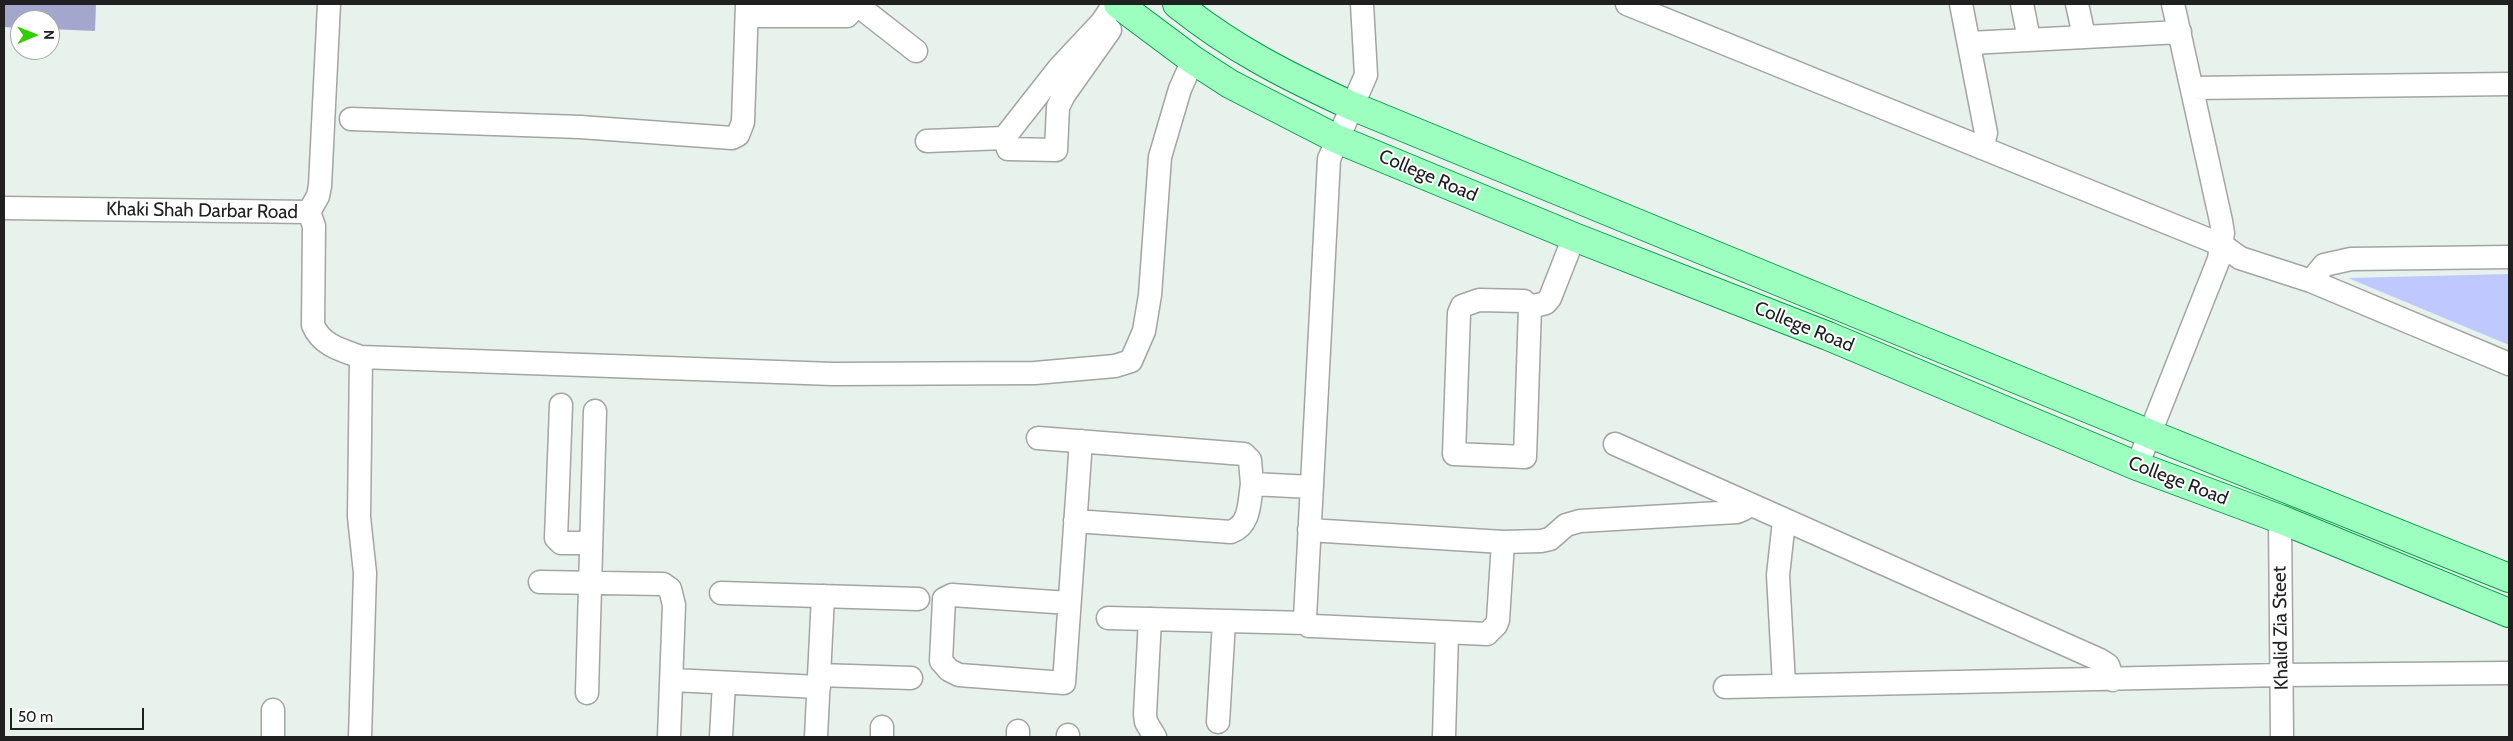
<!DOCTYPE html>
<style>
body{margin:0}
#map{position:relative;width:2513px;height:741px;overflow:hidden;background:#e6f2eb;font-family:Cabin,sans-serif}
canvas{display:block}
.frame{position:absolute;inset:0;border:5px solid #202020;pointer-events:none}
.north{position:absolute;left:10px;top:10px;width:50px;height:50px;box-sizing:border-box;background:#fff;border:1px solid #a6a6a6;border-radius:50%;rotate:89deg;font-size:14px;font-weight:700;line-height:20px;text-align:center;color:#202020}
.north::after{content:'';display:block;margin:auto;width:18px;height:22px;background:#2fd000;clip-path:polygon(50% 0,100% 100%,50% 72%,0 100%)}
.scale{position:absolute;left:10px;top:708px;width:134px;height:22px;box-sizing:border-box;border:2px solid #202020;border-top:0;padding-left:6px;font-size:15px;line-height:18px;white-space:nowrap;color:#202020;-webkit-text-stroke:4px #fff;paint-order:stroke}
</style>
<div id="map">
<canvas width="2513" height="741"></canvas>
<div class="frame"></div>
<div class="north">N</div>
<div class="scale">50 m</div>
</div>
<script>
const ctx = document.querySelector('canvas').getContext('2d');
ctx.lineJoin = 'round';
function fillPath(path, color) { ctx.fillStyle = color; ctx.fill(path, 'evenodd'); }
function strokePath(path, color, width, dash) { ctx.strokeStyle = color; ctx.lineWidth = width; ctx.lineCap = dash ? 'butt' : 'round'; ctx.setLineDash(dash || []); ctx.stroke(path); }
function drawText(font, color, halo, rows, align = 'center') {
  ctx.font = font + ' Cabin,sans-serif'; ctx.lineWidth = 4; ctx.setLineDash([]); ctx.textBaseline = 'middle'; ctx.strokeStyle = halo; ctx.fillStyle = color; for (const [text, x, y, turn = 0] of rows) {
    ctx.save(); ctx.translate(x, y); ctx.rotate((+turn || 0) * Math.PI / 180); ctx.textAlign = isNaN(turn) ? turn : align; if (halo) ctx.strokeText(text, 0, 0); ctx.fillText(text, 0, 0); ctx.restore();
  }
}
const cemetery = new Path2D(`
 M 4,4 L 96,4 L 95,31 L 50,29 L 50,20 L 20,20 L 20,28 L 4,27 Z`);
const park = new Path2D(`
 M 2509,274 L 2509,345 L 2348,278 Z`);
const minor = new Path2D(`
 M 856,4 L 916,51
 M 1362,4 L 1366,75 L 1329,159 L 1305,618 L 1309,626 L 1313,626 L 1487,634 L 1496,625 L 1498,620 L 1503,542
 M 1627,4 L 2222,245 L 2240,258 L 2311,281 L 2509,364
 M 1961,4 L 1986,133 L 1982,148
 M 2022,4 L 2029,39
 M 2077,4 L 2084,36
 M 747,16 L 847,16 L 857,5
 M 1970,43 L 2180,32
 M 2192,88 L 2509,84
 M 351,119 L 580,127 L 732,138 L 738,135 L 743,122 L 747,4
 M 1004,138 L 1008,149 L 1056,150 L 1058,107 L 1064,95 L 1110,30
 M 927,141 L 1004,138 L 1059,68 L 1102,22 L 1114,4
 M 4,208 L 309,212 L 318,196 L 320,186 L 329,4
 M 309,212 L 314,226 L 313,325 C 321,345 341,350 361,357 L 359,517 L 365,573 L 360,737
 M 2311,281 L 2324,265 L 2351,259 L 2509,257
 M 1479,300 L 1524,301 L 1530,307 L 1525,457 L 1454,454 L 1459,313 L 1462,306 Z
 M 1530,307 L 1546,303 L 1550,298 L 1574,237
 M 361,357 L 833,374 L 1035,373 L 1115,366 L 1131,361 L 1144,331 L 1150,295 L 1160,157 L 1180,89 L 1193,60
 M 561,405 L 556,538 L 561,543 L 591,543
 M 1038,438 L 1244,454 L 1250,460 L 1252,484
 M 1615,444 L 2100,660 L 2108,665 L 2113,680
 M 2137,466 L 2219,259 L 2223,233 L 2221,221 L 2173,4
 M 2280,519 L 2282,737
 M 1075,521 L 1231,532 C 1251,524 1249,502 1252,484 L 1312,487
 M 1784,521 L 1778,575 L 1784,684
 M 1309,530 L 1503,542 L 1541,541 L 1550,539 L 1566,525 L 1580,521 L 1737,512 L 1744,509 L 1747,503
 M 540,582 L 663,584 L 670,589 L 674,605 L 669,737
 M 721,593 L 918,599
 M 1069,603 L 952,595 L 944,599 L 941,661 L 949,670 L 959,675 L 1064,683 L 1081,441
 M 1108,618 L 1307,623
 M 1150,619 L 1145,714 L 1146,722 L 1155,737
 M 819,675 L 911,678
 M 672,680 L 819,687
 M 1725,687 L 2281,675 L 2509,673
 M 587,693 L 595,411
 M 1218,722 L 1224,622
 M 273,737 L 273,710
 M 721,737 L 724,683
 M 816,737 L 823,596
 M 882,737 L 882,727
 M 1018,737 L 1018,731
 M 1068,737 L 1068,735
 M 1444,737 L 1447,633`);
const major = new Path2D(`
 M 1118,4 L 1193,60 L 1230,84 L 1337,139 L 1574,237 L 1828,336 L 2137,466 L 2280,519 L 2509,613
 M 1177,4 C 1233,49 1287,76 1352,106 L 2150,434 L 2509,578`);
const streetNames = [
 ["College Road",1428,176,23],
 ["Khaki Shah Darbar Road",202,211,1],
 ["College Road",1804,327,22],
 ["College Road",2178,481,21],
 ["Khalid Zia Steet",2281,628,-91]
];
fillPath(cemetery, '#a4a7cd');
fillPath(park, '#bfc9ff');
strokePath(minor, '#a4a4a4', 25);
strokePath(major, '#009c45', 30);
strokePath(minor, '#fff', 22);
strokePath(major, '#9dffbf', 28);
drawText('19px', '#202020', '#fff', streetNames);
</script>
